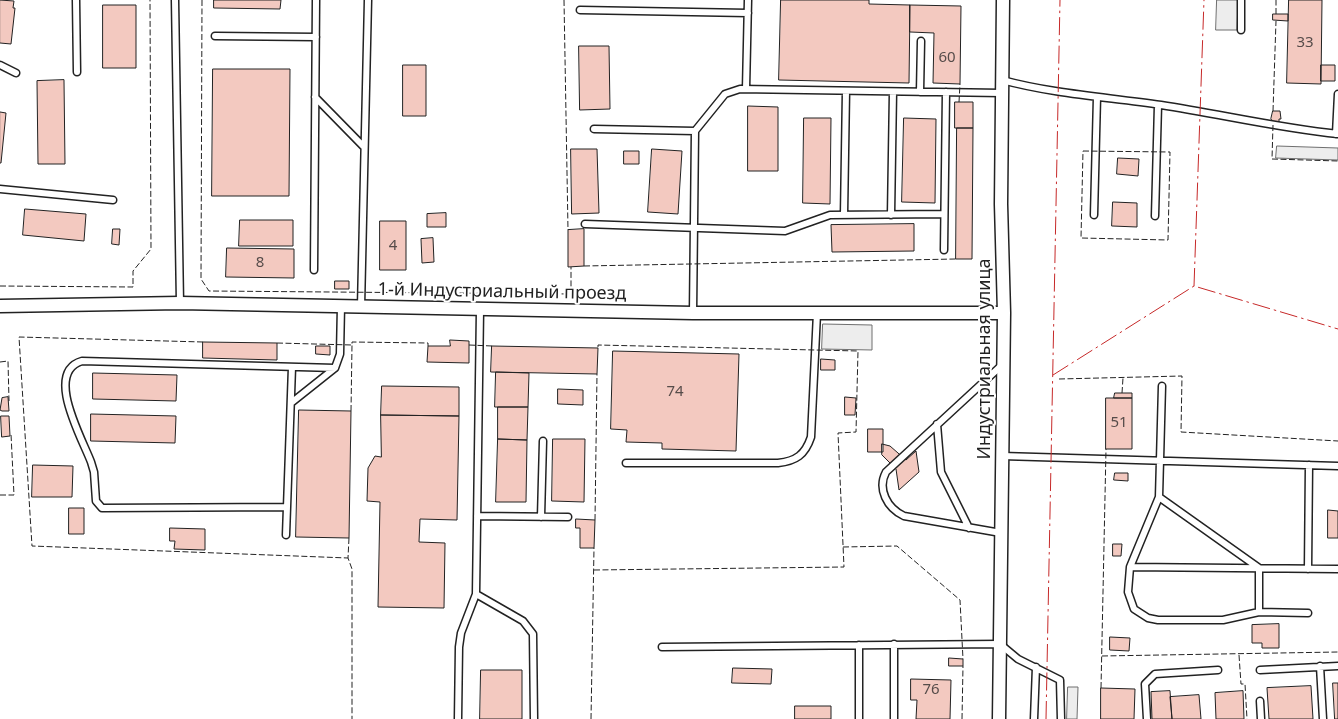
<!DOCTYPE html>
<meta charset="utf-8">
<style>
body{margin:0}
canvas{display:block;background:#fff}
</style>
<canvas width="1338" height="719"></canvas>
<script>
const ctx = document.querySelector('canvas').getContext('2d');
ctx.lineJoin = 'round';
function fillPath(path, color) { ctx.fillStyle = color; ctx.fill(path, 'evenodd'); }
function strokePath(path, color, width, dash) { ctx.strokeStyle = color; ctx.lineWidth = width; ctx.lineCap = dash ? 'butt' : 'round'; ctx.setLineDash(dash || []); ctx.stroke(path); }
function drawText(font, color, halo, rows, align = 'center') {
  ctx.font = font + ' "Noto Sans",sans-serif'; ctx.lineWidth = 4; ctx.setLineDash([]); ctx.textBaseline = 'middle'; ctx.strokeStyle = halo; ctx.fillStyle = color; for (const [text, x, y, turn = 0] of rows) {
    ctx.save(); ctx.translate(x, y); ctx.rotate((+turn || 0) * Math.PI / 180); ctx.textAlign = isNaN(turn) ? turn : align; if (halo) ctx.strokeText(text, 0, 0); ctx.fillText(text, 0, 0); ctx.restore();
  }
}
const parking = new Path2D(`
 M 1217,0 L 1238,0 L 1237,30 L 1216,30 Z
 M 1277,146 L 1338,148 L 1338,160 L 1276,158 Z
 M 823,324 L 872,325 L 872,350 L 822,349 Z
 M 1068,687 L 1078,687 L 1077,719 L 1067,719 Z`);
const building = new Path2D(`
 M 0,0 L 14,1 L 13,8 L 15,8 L 11,44 L 0,43 Z
 M 214,0 L 281,0 L 280,9 L 214,8 Z
 M 781,0 L 869,0 L 869,4 L 910,5 L 909,83 L 779,80 Z
 M 1289,0 L 1322,0 L 1321,84 L 1287,83 Z
 M 103,5 L 136,5 L 136,68 L 103,68 Z
 M 910,5 L 961,6 L 960,84 L 933,83 L 934,33 L 910,32 Z
 M 1273,14 L 1288,14 L 1288,21 L 1273,20 Z
 M 579,46 L 609,46 L 610,109 L 580,110 Z
 M 403,65 L 426,65 L 426,116 L 403,116 Z
 M 1321,65 L 1335,65 L 1335,81 L 1321,81 Z
 M 213,69 L 290,69 L 289,196 L 212,196 Z
 M 64,80 L 65,164 L 38,164 L 37,81 Z
 M 955,102 L 973,102 L 973,128 L 955,128 Z
 M 748,106 L 778,107 L 778,171 L 748,171 Z
 M 1273,111 L 1280,111 L 1281,119 L 1279,119 L 1279,123 L 1273,123 L 1271,119 Z
 M 0,112 L 6,113 L 1,163 L 0,163 Z
 M 804,118 L 831,118 L 830,204 L 803,203 Z
 M 904,118 L 936,119 L 935,203 L 902,202 Z
 M 957,128 L 973,128 L 972,259 L 956,259 Z
 M 571,149 L 597,149 L 599,213 L 572,214 Z
 M 652,149 L 682,151 L 678,214 L 648,212 Z
 M 624,151 L 639,151 L 639,164 L 624,164 Z
 M 1118,158 L 1139,159 L 1138,176 L 1117,174 Z
 M 1113,202 L 1137,203 L 1137,227 L 1112,226 Z
 M 25,209 L 86,214 L 84,241 L 23,235 Z
 M 446,213 L 446,227 L 427,227 L 427,214 Z
 M 240,220 L 293,220 L 293,246 L 239,246 Z
 M 380,221 L 406,221 L 406,270 L 380,270 Z
 M 914,224 L 914,251 L 832,252 L 831,225 Z
 M 113,229 L 120,229 L 119,245 L 112,244 Z
 M 584,229 L 584,266 L 568,267 L 568,230 Z
 M 433,238 L 434,262 L 422,263 L 421,239 Z
 M 227,248 L 294,249 L 294,278 L 226,277 Z
 M 335,281 L 349,281 L 349,289 L 335,289 Z
 M 450,340 L 469,341 L 469,363 L 427,362 L 428,346 L 450,346 Z
 M 203,342 L 277,343 L 277,360 L 203,358 Z
 M 316,346 L 330,346 L 330,355 L 316,354 Z
 M 492,346 L 598,348 L 597,374 L 491,372 Z
 M 613,351 L 739,354 L 736,451 L 662,449 L 662,443 L 626,442 L 627,430 L 611,429 Z
 M 821,359 L 835,360 L 835,370 L 821,370 Z
 M 496,372 L 529,373 L 528,407 L 495,407 Z
 M 93,373 L 177,375 L 176,401 L 93,399 Z
 M 382,386 L 459,387 L 459,416 L 381,415 Z
 M 558,389 L 583,390 L 583,405 L 558,404 Z
 M 1115,393 L 1132,393 L 1132,398 L 1114,398 Z
 M 8,397 L 9,411 L 2,411 L 0,410 L 2,398 Z
 M 845,397 L 856,398 L 855,415 L 845,415 Z
 M 1106,398 L 1132,398 L 1132,449 L 1106,449 Z
 M 498,407 L 528,407 L 527,440 L 498,439 Z
 M 299,410 L 351,411 L 349,538 L 296,537 Z
 M 91,414 L 176,416 L 175,443 L 91,441 Z
 M 381,415 L 459,416 L 457,520 L 420,519 L 419,542 L 445,543 L 444,608 L 378,607 L 380,502 L 367,501 L 368,468 L 375,456 L 381,457 Z
 M 1,416 L 9,416 L 10,436 L 2,437 Z
 M 868,429 L 883,429 L 883,452 L 868,452 Z
 M 498,439 L 527,440 L 526,502 L 496,502 Z
 M 553,439 L 585,439 L 584,502 L 552,501 Z
 M 882,444 L 890,446 L 906,460 L 916,451 L 919,472 L 899,490 L 896,469 L 882,455 Z
 M 33,465 L 73,466 L 72,497 L 32,497 Z
 M 1115,473 L 1128,473 L 1128,481 L 1114,480 Z
 M 69,508 L 84,508 L 84,534 L 69,534 Z
 M 1328,510 L 1338,511 L 1338,538 L 1328,538 Z
 M 576,519 L 595,520 L 594,548 L 580,548 L 580,528 L 576,528 Z
 M 170,528 L 205,529 L 205,550 L 174,549 L 175,541 L 170,541 Z
 M 1113,544 L 1122,544 L 1121,556 L 1113,556 Z
 M 1279,624 L 1279,648 L 1262,648 L 1262,643 L 1252,643 L 1252,625 Z
 M 1110,637 L 1130,638 L 1129,651 L 1110,650 Z
 M 949,658 L 963,659 L 963,666 L 949,666 Z
 M 733,668 L 772,669 L 771,684 L 732,683 Z
 M 481,670 L 522,670 L 522,719 L 480,719 Z
 M 911,679 L 951,680 L 950,719 L 916,719 L 917,700 L 911,700 Z
 M 1333,683 L 1338,683 L 1338,719 L 1335,719 Z
 M 1311,686 L 1313,719 L 1269,719 L 1267,688 Z
 M 1101,688 L 1135,689 L 1134,719 L 1101,719 Z
 M 1170,691 L 1172,719 L 1152,719 L 1151,692 Z
 M 1243,691 L 1244,719 L 1216,719 L 1215,693 Z
 M 1199,695 L 1201,719 L 1172,719 L 1170,697 Z
 M 795,706 L 831,706 L 831,719 L 795,719 Z`);
const lane = new Path2D(`
 M 76,0 L 77,72
 M 175,0 L 180,303
 M 580,10 L 748,13
 M 1241,30 L 1241,0
 M 215,36 L 316,37
 M 0,65 L 16,73
 M 1002,80 C 1054,94 1107,97 1161,105 C 1220,114 1278,128 1338,134
 M 746,89 L 748,0
 M 920,92 L 921,41
 M 315,97 L 364,147
 M 594,129 L 695,131 L 693,313
 M 695,131 L 725,94 L 740,89 L 1002,93
 M 1336,134 L 1338,94
 M 0,189 L 113,200
 M 844,215 L 846,91
 M 891,215 L 893,92
 M 1094,215 L 1097,97
 M 1155,216 L 1158,105
 M 585,224 L 785,231 L 830,215 L 944,214
 M 944,250 L 946,92
 M 314,270 L 316,0
 M 361,307 L 368,0
 M 1162,386 L 1159,497 L 1130,567 L 1128,592 L 1134,609 L 1148,618 L 1158,620 L 1223,620 L 1259,612 L 1308,613
 M 291,403 L 335,368
 M 937,424 L 941,472 L 969,528
 M 1002,456 L 1338,466
 M 626,463 L 778,463 C 796,461 805,455 811,437 L 817,313
 M 1159,497 L 1259,568 L 1259,612
 M 287,507 L 102,508 L 96,501 L 94,472 L 91,462 C 82,438 44,372 82,361 L 335,368 L 340,354 L 341,306
 M 477,516 L 568,517
 M 541,517 L 543,441
 M 1001,533 L 904,516 C 887,508 877,489 886,472 L 1002,365
 M 286,535 L 292,367
 M 1130,567 L 1338,569
 M 1308,569 L 1309,465
 M 476,594 L 523,621 L 533,634 L 534,719
 M 662,647 L 1000,644 L 1018,659 L 1060,680 L 1061,719
 M 1320,666 L 1323,719
 M 1260,670 L 1338,666
 M 1260,701 L 1261,719
 M 458,719 L 459,647 L 461,633 L 476,594 L 480,310
 M 859,719 L 859,645
 M 894,719 L 894,644
 M 1034,719 L 1036,667
 M 1147,719 L 1145,684 L 1155,674 L 1218,670`);
const street = new Path2D(`
 M 0,306 L 180,303 L 693,313 L 1004,313
 M 999,719 L 1004,313 L 1001,204 L 1003,0`);
const fence = new Path2D(`
 M 202,0 L 201,279 L 209,291 L 571,294 L 571,267
 M 564,0 L 568,230
 M 1276,14 L 1276,0
 M 959,102 L 960,84
 M 1273,111 L 1276,21
 M 1273,125 L 1272,159 L 1338,161
 M 1083,151 L 1170,152 L 1168,240 L 1081,238 Z
 M 584,266 L 956,259
 M 0,286 L 133,287 L 133,271 L 151,249 L 150,0
 M 203,342 L 19,337 L 32,546 L 348,558
 M 277,343 L 352,345 L 352,342 L 428,343 L 428,346
 M 469,345 L 492,346
 M 0,362 L 8,361 L 9,401
 M 1059,379 L 1182,376 L 1181,432 L 1338,441
 M 1122,393 L 1123,378
 M 351,411 L 352,345
 M 0,495 L 14,495 L 11,434
 M 595,520 L 597,374
 M 349,538 L 348,558 L 352,569 L 352,719
 M 843,547 L 897,546 L 960,600 L 963,659
 M 594,570 L 844,567 L 838,433 L 856,432 L 858,351 L 598,345 L 598,348
 M 1239,655 L 1241,684 L 1245,684 L 1247,719
 M 1102,656 L 1338,652
 M 1101,688 L 1106,449
 M 591,719 L 594,548
 M 962,719 L 963,666`);
const power = new Path2D(`
 M 1194,286 L 1204,0
 M 1053,375 L 1194,286 L 1338,329
 M 1046,719 L 1060,0`);
const numberNames = [
 ["33",1305,43],
 ["60",947,58],
 ["4",393,246],
 ["8",260,263],
 ["74",675,392],
 ["51",1119,423],
 ["76",931,690]
];
const streetNames = [
 ["1-й Индустриальный проезд",502,292,1],
 ["Индустриальная улица",985,359,-90]
];
fillPath(parking, '#ededed');
strokePath(parking, '#6f6f6f', 1);
fillPath(building, '#f3c9c0');
strokePath(building, '#222', 1);
strokePath(lane, '#222', 9);
strokePath(street, '#222', 15);
strokePath(lane, '#fff', 6);
strokePath(street, '#fff', 12);
strokePath(fence, '#222', 1, [6, 2.5]);
strokePath(power, '#c62828', 1, [18, 4, 2.5, 4]);
drawText('15px', '#564c4a', null, numberNames);
drawText('18px', '#222', '#fff', streetNames);
</script>
